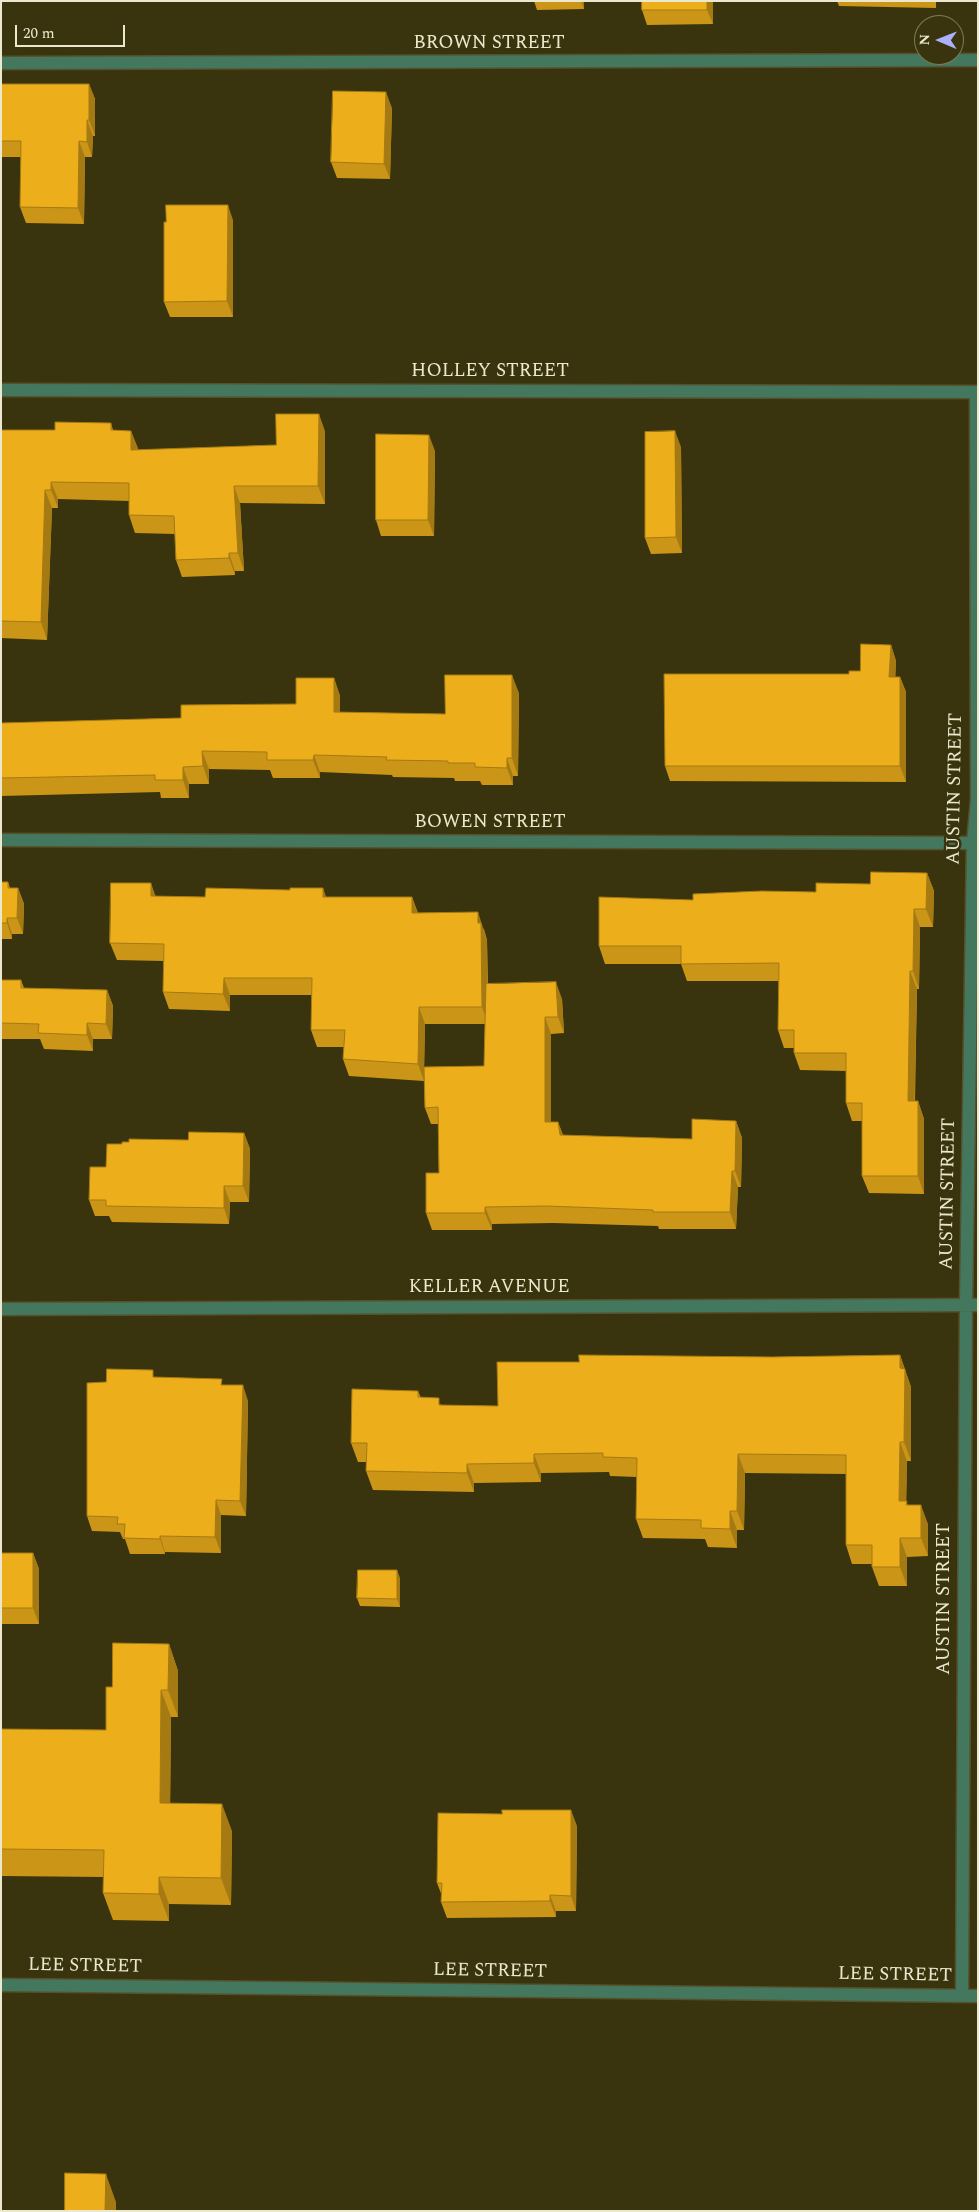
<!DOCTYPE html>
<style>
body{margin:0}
#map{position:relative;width:979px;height:2212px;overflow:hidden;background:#39340d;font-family:Spectral,serif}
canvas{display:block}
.frame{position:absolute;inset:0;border:2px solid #ebe8ce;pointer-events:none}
.north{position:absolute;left:914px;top:15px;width:50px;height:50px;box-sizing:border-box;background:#39340d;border:1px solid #807c5a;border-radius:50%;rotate:271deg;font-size:14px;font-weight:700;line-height:20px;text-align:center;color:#ebe8ce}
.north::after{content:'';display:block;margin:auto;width:18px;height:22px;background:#acaffb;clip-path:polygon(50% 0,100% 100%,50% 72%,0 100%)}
.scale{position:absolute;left:15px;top:25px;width:110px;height:22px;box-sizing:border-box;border:2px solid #ebe8ce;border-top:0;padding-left:6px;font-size:15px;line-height:18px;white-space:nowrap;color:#ebe8ce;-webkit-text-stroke:4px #39340d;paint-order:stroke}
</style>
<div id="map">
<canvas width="979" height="2212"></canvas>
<div class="frame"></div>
<div class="north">N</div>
<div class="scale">20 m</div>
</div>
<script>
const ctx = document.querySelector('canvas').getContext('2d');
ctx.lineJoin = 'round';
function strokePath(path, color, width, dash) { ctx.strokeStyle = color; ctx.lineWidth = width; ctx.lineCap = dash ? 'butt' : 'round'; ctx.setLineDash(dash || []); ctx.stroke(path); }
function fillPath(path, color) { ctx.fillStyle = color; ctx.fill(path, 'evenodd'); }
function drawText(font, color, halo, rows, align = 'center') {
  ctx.font = font + ' Spectral,serif'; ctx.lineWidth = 5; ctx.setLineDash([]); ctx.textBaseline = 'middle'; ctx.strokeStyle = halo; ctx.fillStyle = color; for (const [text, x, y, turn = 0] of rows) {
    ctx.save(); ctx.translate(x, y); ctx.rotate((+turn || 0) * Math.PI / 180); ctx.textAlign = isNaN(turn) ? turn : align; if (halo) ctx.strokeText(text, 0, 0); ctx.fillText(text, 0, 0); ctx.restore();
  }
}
const minor = new Path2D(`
 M 1,63 L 978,60
 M 1,390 L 978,392
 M 1,840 L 978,843
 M 1,1309 L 978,1305
 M 1,1985 L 978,1996
 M 962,1996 L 966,1305 L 973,843 L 977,800 L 976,392`);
const wall = new Path2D(`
 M 534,1 L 584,1 L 584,9 L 537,10 Z
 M 713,1 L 713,24 L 647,25 L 642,10 Z
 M 837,1 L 936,1 L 936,8 L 839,6 Z
 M 1,84 L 89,84 L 95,99 L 95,136 L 93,136 L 92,157 L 85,157 L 84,224 L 26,223 L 20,207 L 21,157 L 2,157 L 1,154 Z
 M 392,108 L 390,179 L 337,178 L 331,162 Z
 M 233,220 L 233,317 L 170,317 L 164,302 Z
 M 111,423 L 113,430 L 131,431 L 138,450 L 276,445 L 325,431 L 325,504 L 240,503 L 244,571 L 235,571 L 235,575 L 182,577 L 176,560 L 175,534 L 135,533 L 129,515 L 129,501 L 58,499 L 58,508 L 52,508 L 47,640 L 1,638 L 1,430 L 55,430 Z
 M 681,447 L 682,553 L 651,554 L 645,538 Z
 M 435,451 L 434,536 L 381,536 L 376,520 Z
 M 891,645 L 896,661 L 895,677 L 900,677 L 906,692 L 906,782 L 670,781 L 665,766 L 849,674 L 860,671 Z
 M 334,678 L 340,696 L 340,712 L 445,714 L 519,693 L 518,776 L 513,776 L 513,785 L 482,785 L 480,781 L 455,781 L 454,778 L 393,777 L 392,775 L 320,772 L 320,778 L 273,778 L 270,770 L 209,769 L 209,784 L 189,784 L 189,798 L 161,798 L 160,792 L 1,796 L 1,723 L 181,718 L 296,704 Z
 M 927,873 L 934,891 L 933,927 L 920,927 L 919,989 L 917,989 L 915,1101 L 918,1101 L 924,1119 L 924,1194 L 869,1193 L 862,1176 L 862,1121 L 852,1121 L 846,1103 L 846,1071 L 800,1070 L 794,1053 L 794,1048 L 784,1048 L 778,1030 L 779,981 L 687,981 L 681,964 L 605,964 L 599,946 L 693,900 L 816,892 L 870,884 Z
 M 1,882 L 8,882 L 10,888 L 18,888 L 24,904 L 23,934 L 12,934 L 12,939 L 1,939 Z
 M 156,896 L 205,897 L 412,897 L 418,913 L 484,929 L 487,940 L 488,984 L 562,999 L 564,1033 L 551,1034 L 551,1122 L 558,1122 L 563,1135 L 692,1139 L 736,1121 L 742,1138 L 741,1187 L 738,1187 L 736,1229 L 659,1229 L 658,1226 L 553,1223 L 492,1224 L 492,1230 L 432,1230 L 426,1213 L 439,1173 L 438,1124 L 431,1124 L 425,1108 L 424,1081 L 349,1076 L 343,1059 L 344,1047 L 317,1047 L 311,1030 L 312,995 L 230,995 L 230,1011 L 169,1009 L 163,992 L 164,961 L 117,960 L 110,943 ZM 425,1024 L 485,1024 L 484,1066 L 424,1067 Z
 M 1,980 L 21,980 L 24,988 L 107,990 L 113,1006 L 112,1039 L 93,1039 L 93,1051 L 44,1049 L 40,1039 L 1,1039 Z
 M 244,1133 L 250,1149 L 249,1202 L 230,1202 L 229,1224 L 112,1222 L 109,1216 L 95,1216 L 89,1200 L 106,1167 L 122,1144 L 188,1140 Z
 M 900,1355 L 911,1387 L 911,1461 L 907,1461 L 906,1501 L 908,1505 L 928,1524 L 928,1556 L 907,1557 L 907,1586 L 879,1586 L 872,1567 L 872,1564 L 852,1564 L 846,1545 L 846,1474 L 745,1473 L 744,1530 L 737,1530 L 737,1548 L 708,1547 L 705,1539 L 643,1538 L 636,1519 L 637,1477 L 610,1476 L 609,1472 L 541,1473 L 541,1482 L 474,1483 L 474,1492 L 373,1490 L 366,1471 L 366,1462 L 358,1462 L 351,1443 L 418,1391 L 421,1398 L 442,1405 L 498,1406 L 579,1362 L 772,1357 Z
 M 156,1377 L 224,1385 L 248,1401 L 246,1516 L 221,1515 L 221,1553 L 165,1552 L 165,1554 L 130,1554 L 125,1539 L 123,1539 L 120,1532 L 92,1531 L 87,1516 Z
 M 1,1510 L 2,1513 L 2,1553 L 33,1553 L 39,1569 L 39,1624 L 1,1624 Z
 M 400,1578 L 400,1607 L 360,1606 L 357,1598 Z
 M 169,1644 L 178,1671 L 178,1717 L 171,1717 L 170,1803 L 232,1831 L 231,1905 L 169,1904 L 169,1921 L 113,1920 L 103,1893 L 104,1877 L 1,1876 L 1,1729 L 106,1730 L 112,1687 Z
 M 577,1826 L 576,1911 L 556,1911 L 556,1917 L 447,1918 L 441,1902 L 442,1896 L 437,1883 Z`);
const shadedWall = new Path2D(`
 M 581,1 L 584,1 L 584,9 Z
 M 707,1 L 713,1 L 713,24 L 707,10 Z
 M 89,84 L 95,99 L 95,136 L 89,120 Z
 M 386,92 L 392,108 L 390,179 L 384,164 Z
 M 87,120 L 93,136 L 92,157 L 87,142 Z
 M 79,141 L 85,157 L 84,224 L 78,208 Z
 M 228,205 L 233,220 L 233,317 L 227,301 Z
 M 319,414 L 325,431 L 325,504 L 318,486 Z
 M 131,431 L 138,448 L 137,467 L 131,450 Z
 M 675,431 L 681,447 L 682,553 L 676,537 Z
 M 429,435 L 435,451 L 434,536 L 428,520 Z
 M 51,482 L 58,499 L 58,508 L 51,490 Z
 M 234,486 L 240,503 L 244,571 L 238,553 Z
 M 45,490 L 52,508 L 47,640 L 41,622 Z
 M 229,553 L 235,571 L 235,575 L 229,558 Z
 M 891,645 L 896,661 L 895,693 L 889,677 Z
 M 512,675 L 519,693 L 518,776 L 512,758 Z
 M 900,677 L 906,692 L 906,782 L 900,766 Z
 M 334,678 L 340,696 L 340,730 L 334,712 Z
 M 202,751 L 209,769 L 209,784 L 203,766 Z
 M 314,755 L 320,772 L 320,778 L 313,760 Z
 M 507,758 L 513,776 L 513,785 L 507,768 Z
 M 183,767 L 189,784 L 189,798 L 183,780 Z
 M 927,873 L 934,891 L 933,927 L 926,909 Z
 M 151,883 L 157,900 L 151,896 Z
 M 18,888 L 24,904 L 23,934 L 17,918 Z
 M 323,888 L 329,905 L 323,897 Z
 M 412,897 L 418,914 L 412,913 Z
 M 914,909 L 920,927 L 919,989 L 913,971 Z
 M 478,912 L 487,940 L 488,1024 L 482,1007 Z
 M 7,918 L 12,934 L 12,939 L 7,923 Z
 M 910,971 L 917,989 L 914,1119 L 908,1101 Z
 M 224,978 L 230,995 L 230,1011 L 223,994 Z
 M 556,982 L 562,999 L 564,1033 L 558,1017 Z
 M 107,990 L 113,1006 L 112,1039 L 106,1024 Z
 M 419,1007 L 425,1024 L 424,1081 L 418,1064 Z
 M 545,1017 L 551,1034 L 551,1139 L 545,1122 Z
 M 87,1023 L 93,1039 L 93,1051 L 87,1035 Z
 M 918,1101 L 924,1119 L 924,1194 L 918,1176 Z
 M 736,1121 L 742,1138 L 741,1187 L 735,1171 Z
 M 558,1122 L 564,1138 L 560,1135 Z
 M 244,1133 L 250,1149 L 249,1202 L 243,1186 Z
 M 732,1171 L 738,1187 L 736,1229 L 730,1212 Z
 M 224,1186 L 230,1202 L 229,1224 L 224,1208 Z
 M 485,1207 L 492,1224 L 492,1230 L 485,1213 Z
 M 900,1355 L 911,1387 L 911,1461 L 904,1442 L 900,1368 Z
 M 243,1385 L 248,1401 L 246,1516 L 240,1501 Z
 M 900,1442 L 907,1461 L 906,1520 L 899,1501 Z
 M 534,1454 L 541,1473 L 541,1482 L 534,1463 Z
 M 738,1454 L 745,1473 L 744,1530 L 737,1511 Z
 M 467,1464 L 474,1483 L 474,1492 L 467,1473 Z
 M 216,1500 L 221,1515 L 221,1553 L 215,1537 Z
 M 921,1505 L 928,1524 L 928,1556 L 921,1538 Z
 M 1,1510 L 2,1513 L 2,1569 L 1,1566 Z
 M 730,1511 L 737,1530 L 737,1548 L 730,1529 Z
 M 160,1536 L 165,1552 L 165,1554 L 160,1539 Z
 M 900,1538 L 907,1557 L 907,1586 L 900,1567 Z
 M 33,1553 L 39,1569 L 39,1624 L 33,1608 Z
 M 397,1570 L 400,1578 L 400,1607 L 397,1599 Z
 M 169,1644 L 178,1671 L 178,1717 L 168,1690 Z
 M 161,1690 L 171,1717 L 170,1830 L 160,1803 Z
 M 222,1804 L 232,1831 L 231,1905 L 221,1878 Z
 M 571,1810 L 577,1826 L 576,1911 L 571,1896 Z
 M 159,1877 L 169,1904 L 169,1921 L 159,1894 Z
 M 550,1895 L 556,1911 L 556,1917 L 550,1901 Z
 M 106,2174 L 116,2202 L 116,2211 L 105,2211 Z`);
const building = new Path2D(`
 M 642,1 L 707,1 L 707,10 L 642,10 Z
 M 1,84 L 89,84 L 89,120 L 87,120 L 87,142 L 79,141 L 78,208 L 20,207 L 21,141 L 1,141 Z
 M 333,91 L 386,92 L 384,164 L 331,162 Z
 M 166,205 L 228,205 L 227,301 L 164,302 L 164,222 L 166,222 Z
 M 276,414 L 319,414 L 318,486 L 234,486 L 238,553 L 229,553 L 229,558 L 176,560 L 174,516 L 129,515 L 129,483 L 51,482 L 51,490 L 45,490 L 41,622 L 1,621 L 1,430 L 55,430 L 55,422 L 111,423 L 111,430 L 131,431 L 131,450 L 276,445 Z
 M 675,431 L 676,537 L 645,538 L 645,432 Z
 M 376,434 L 429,435 L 428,520 L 376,520 Z
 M 861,644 L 891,645 L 889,677 L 900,677 L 900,766 L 665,766 L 664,674 L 849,674 L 849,671 L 860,671 Z
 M 445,675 L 512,675 L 512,758 L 507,758 L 507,768 L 475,767 L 475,763 L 448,763 L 448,761 L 386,760 L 387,757 L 314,755 L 313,760 L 267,760 L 267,752 L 202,751 L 203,766 L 183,767 L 183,780 L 155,780 L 155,775 L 1,778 L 1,723 L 181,718 L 181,705 L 296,704 L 296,678 L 334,678 L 334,712 L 445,714 Z
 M 871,872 L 927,873 L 926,909 L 914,909 L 913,971 L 910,971 L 908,1101 L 918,1101 L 918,1176 L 862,1176 L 862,1103 L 846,1103 L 846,1053 L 794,1053 L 794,1030 L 778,1030 L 779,963 L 681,964 L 681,946 L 599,946 L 599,897 L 693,900 L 693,894 L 762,891 L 816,892 L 816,883 L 870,884 Z
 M 1,882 L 8,882 L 8,888 L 18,888 L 17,918 L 7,918 L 7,923 L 1,923 Z
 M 111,883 L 151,883 L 151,896 L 205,897 L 206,888 L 290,890 L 290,888 L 323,888 L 323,897 L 412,897 L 412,913 L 478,912 L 478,923 L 481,923 L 482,1007 L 419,1007 L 418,1064 L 343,1059 L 345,1030 L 311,1030 L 312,978 L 224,978 L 223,994 L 163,992 L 164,944 L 110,943 Z
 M 1,980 L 21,980 L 21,988 L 107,990 L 106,1024 L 87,1023 L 87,1035 L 38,1033 L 39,1024 L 1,1023 Z
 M 556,982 L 558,1017 L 545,1017 L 545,1122 L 558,1122 L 560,1135 L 692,1139 L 692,1119 L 736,1121 L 735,1171 L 732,1171 L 730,1212 L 653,1212 L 653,1210 L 547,1206 L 485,1207 L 485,1213 L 426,1213 L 426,1173 L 439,1173 L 438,1107 L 425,1108 L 424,1067 L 484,1066 L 486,984 Z
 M 189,1132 L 244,1133 L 243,1186 L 224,1186 L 224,1208 L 106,1206 L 106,1200 L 89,1200 L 90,1167 L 106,1167 L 107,1144 L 122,1144 L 122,1142 L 129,1142 L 129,1139 L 188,1140 Z
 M 579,1355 L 772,1357 L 900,1355 L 900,1368 L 905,1369 L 904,1442 L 900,1442 L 899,1501 L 907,1501 L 906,1505 L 921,1505 L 921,1538 L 900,1538 L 900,1567 L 872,1567 L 872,1545 L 846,1545 L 846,1455 L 738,1454 L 737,1511 L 730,1511 L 730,1529 L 701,1528 L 701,1520 L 636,1519 L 637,1458 L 603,1457 L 603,1453 L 534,1454 L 534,1463 L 467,1464 L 467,1473 L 366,1471 L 367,1443 L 351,1443 L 352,1389 L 418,1391 L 418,1397 L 439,1398 L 439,1405 L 498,1406 L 497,1362 L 579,1362 Z
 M 107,1369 L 153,1370 L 153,1377 L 222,1379 L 221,1385 L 243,1385 L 240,1501 L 216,1500 L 215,1537 L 160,1536 L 160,1539 L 124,1538 L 125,1524 L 117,1524 L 118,1517 L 87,1516 L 87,1383 L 106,1382 Z
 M 1,1553 L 33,1553 L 33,1608 L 1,1608 Z
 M 358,1570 L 397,1570 L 397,1599 L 357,1598 Z
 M 113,1643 L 169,1644 L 168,1690 L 161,1690 L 160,1803 L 222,1804 L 221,1878 L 159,1877 L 159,1894 L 103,1893 L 104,1850 L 1,1849 L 1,1729 L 106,1730 L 106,1687 L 112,1687 Z
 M 502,1810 L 571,1810 L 571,1896 L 550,1895 L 550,1901 L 441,1902 L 442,1883 L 437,1883 L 438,1813 L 502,1814 Z
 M 65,2173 L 106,2174 L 105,2211 L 65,2211 Z`);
const streetNames = [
 ["BROWN STREET",489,44],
 ["HOLLEY STREET",490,372],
 ["AUSTIN STREET",956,789,-89],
 ["BOWEN STREET",490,823],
 ["AUSTIN STREET",949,1194,-89],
 ["KELLER AVENUE",489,1288],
 ["AUSTIN STREET",945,1599,-90],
 ["LEE STREET",85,1967,1],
 ["LEE STREET",490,1972,1],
 ["LEE STREET",895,1976,1]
];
strokePath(minor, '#55512c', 15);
strokePath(minor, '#43785f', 12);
fillPath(wall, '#cb9617');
fillPath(shadedWall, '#a57a13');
fillPath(building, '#ecae1b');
strokePath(building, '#a57a13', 1);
drawText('19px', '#ebe8ce', '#39340d', streetNames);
</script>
